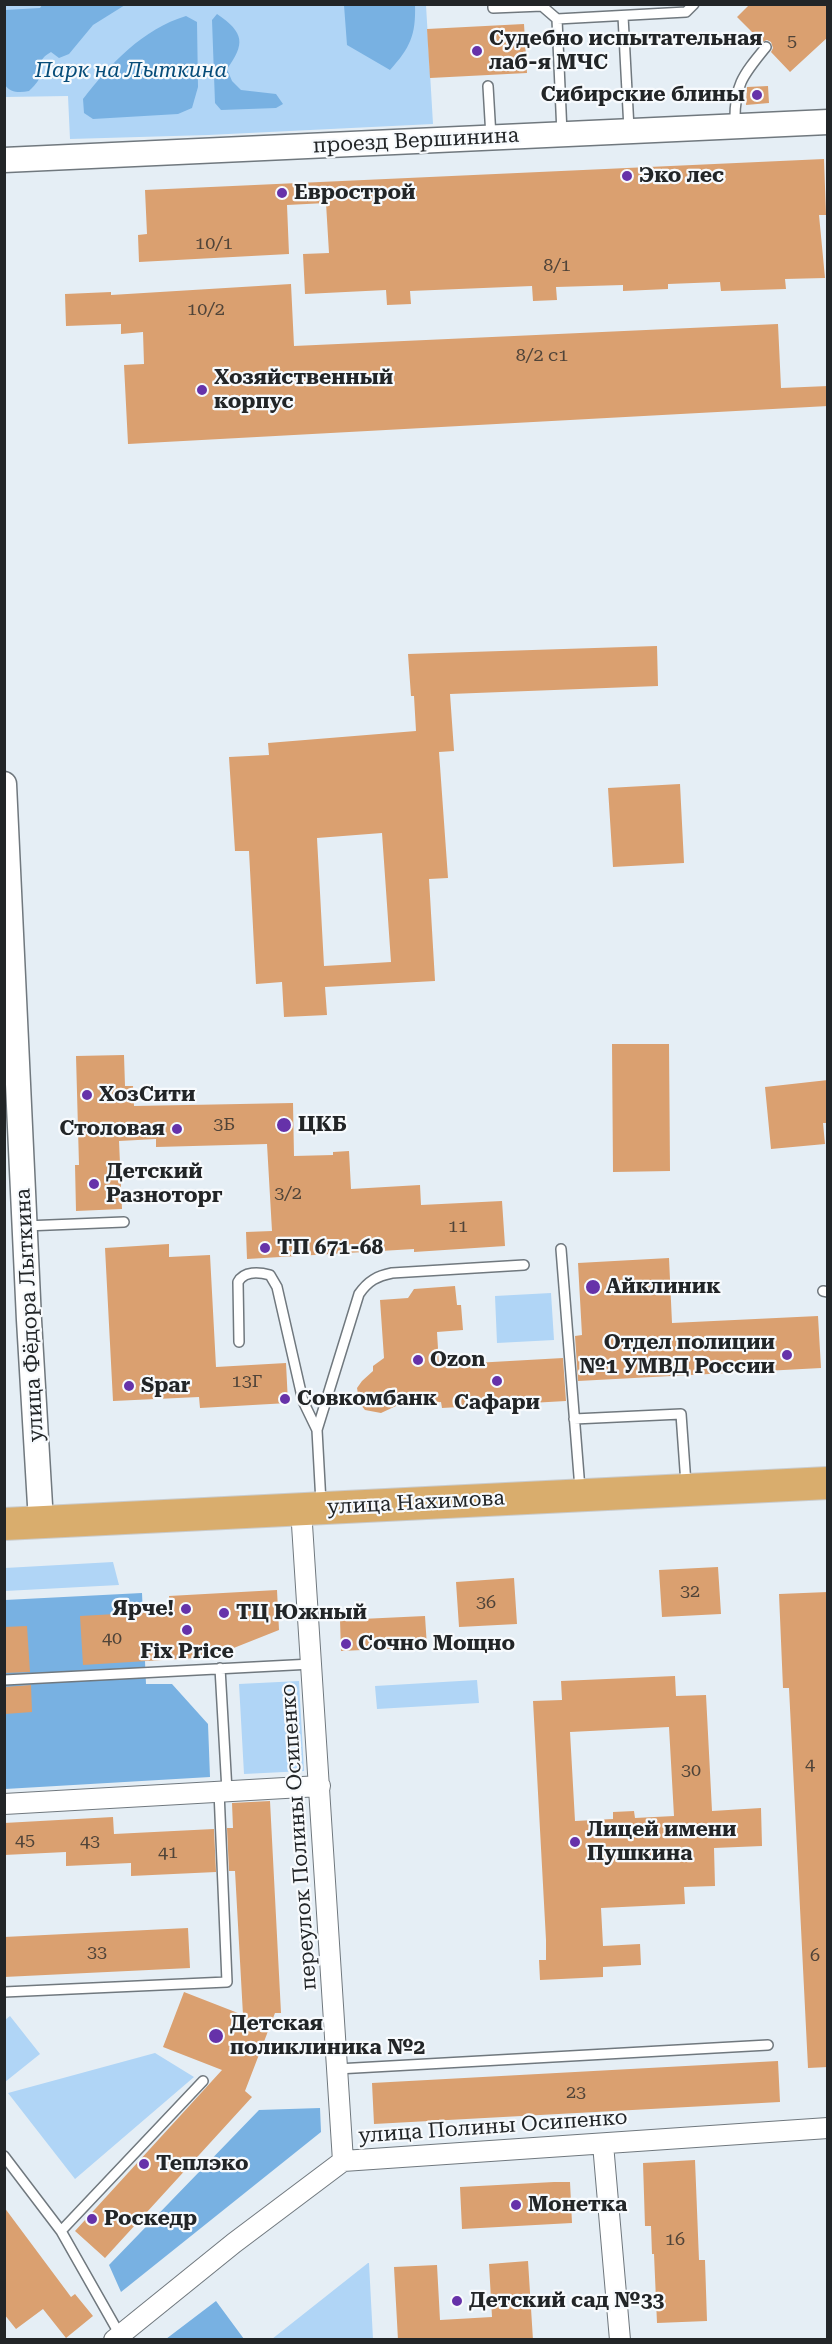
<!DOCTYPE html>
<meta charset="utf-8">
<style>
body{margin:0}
#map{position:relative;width:832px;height:2344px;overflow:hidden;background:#e5eef5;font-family:"Roboto Serif",serif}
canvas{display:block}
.frame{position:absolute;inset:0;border:6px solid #222527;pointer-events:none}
</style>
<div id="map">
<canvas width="832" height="2344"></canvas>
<div class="frame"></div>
</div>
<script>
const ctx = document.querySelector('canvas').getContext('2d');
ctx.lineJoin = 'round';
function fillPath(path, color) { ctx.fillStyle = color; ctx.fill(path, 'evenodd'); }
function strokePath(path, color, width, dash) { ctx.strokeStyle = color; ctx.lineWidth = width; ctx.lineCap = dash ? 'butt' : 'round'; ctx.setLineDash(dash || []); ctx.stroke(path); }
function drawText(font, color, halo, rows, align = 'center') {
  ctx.font = font + ' "Roboto Serif",serif'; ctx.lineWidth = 4.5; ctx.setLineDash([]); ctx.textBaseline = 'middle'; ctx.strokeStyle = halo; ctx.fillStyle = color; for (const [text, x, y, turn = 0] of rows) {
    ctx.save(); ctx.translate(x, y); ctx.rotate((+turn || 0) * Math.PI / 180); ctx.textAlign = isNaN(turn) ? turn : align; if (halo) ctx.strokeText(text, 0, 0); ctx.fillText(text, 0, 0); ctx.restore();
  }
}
const green = new Path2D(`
 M 4,5 L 426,5 L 433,124 L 208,135 L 70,139 L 68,96 L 5,97 Z
 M 551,1293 L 554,1340 L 497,1343 L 495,1296 Z
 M 113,1562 L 119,1585 L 5,1591 L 5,1568 Z
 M 477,1680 L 479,1703 L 377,1709 L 375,1686 Z
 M 299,1681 L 304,1771 L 244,1774 L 239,1684 Z
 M 10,2016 L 40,2054 L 5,2082 L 5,2020 Z
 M 155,2053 L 194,2077 L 75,2179 L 8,2093 Z
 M 369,2263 L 373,2339 L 272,2339 L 368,2263 Z`);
const forest = new Path2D(`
 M 42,5 L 125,5 L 93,25 L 69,54 L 59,58 L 51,52 C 35,61 44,66 39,79 C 37,83 32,88 29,91 C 20,93 10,93 5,85 L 5,10 L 40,8 Z
 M 344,5 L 415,5 C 416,35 410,48 390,70 L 347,45 Z
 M 217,14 C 245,33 245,44 227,69 L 232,81 L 241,90 L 276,94 L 283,104 L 276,108 L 221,110 L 215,103 L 212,20 Z
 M 186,16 L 197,22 L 198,87 L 192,108 L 178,114 L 93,119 L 84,113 L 83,99 C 110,64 143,29 186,16 Z
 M 142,1593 L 146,1684 L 172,1684 L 208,1724 L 210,1777 L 5,1789 L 5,1600 Z
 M 320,2108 L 321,2132 L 121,2292 L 109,2265 L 259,2110 Z
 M 216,2301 L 244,2339 L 166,2339 Z`);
const building = new Path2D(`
 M 750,4 L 828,4 L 828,37 L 790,72 L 771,52 L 773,48 L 771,42 L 767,40 L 762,42 L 737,17 Z
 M 524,24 L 527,73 L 430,78 L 427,29 Z
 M 768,86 L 769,103 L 746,105 L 747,87 Z
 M 824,159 L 826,215 L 819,215 L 825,278 L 785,279 L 786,289 L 721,291 L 720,282 L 668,284 L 668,289 L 623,291 L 623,285 L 556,287 L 557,300 L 533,301 L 532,286 L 410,291 L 411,304 L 387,305 L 386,290 L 305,294 L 303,254 L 329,253 L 326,203 L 287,205 L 289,254 L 139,262 L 138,235 L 147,234 L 145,190 Z
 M 291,284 L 294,346 L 778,324 L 781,388 L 828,386 L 828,406 L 128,444 L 124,365 L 144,364 L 143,332 L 121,334 L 121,324 L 66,326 L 65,294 L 111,292 L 111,295 Z
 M 657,646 L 658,686 L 450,694 L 454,751 L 439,752 L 448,878 L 429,879 L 435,981 L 325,987 L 327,1015 L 284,1017 L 282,982 L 256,984 L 249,851 L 235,851 L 229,757 L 269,755 L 268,743 L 416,731 L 414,696 L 411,696 L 408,654 ZM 382,833 L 391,962 L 324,966 L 317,838 Z
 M 680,784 L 684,863 L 613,867 L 608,788 Z
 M 612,1044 L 669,1044 L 670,1171 L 613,1172 Z
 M 124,1055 L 125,1086 L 133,1086 L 134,1106 L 293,1103 L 294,1156 L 333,1155 L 333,1152 L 349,1151 L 351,1189 L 420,1185 L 421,1205 L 502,1201 L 505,1246 L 414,1252 L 414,1249 L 247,1259 L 246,1232 L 272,1231 L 267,1144 L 156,1147 L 156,1139 L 119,1141 L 122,1209 L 76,1211 L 75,1165 L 79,1165 L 76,1056 Z
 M 828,1080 L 828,1123 L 823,1123 L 825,1144 L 771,1149 L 765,1087 Z
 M 169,1244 L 169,1257 L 210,1255 L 216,1367 L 286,1363 L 288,1403 L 200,1408 L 199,1397 L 113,1401 L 105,1248 Z
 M 669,1258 L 672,1323 L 818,1316 L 821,1368 L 578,1381 L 575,1336 L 582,1335 L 578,1263 Z
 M 455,1286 L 457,1305 L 461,1305 L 463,1330 L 437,1332 L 439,1365 L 563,1358 L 566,1401 L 442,1408 L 441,1402 L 396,1406 L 381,1413 L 365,1410 L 360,1404 L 357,1388 L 362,1381 L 373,1371 L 373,1366 L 384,1358 L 380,1300 L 408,1298 L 414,1289 Z
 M 718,1567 L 721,1614 L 662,1617 L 659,1570 Z
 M 514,1578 L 517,1624 L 459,1627 L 456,1582 Z
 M 277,1590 L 279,1630 L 211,1657 L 83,1665 L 80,1616 L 170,1611 L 169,1596 Z
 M 828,1592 L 828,2067 L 808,2068 L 789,1688 L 783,1688 L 779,1594 Z
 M 425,1616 L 427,1647 L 341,1651 L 340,1620 Z
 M 27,1626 L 30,1672 L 4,1673 L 4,1627 Z
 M 675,1676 L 676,1696 L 706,1695 L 712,1811 L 761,1808 L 762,1846 L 714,1848 L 715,1886 L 684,1887 L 685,1904 L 601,1908 L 603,1946 L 640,1944 L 641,1965 L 603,1967 L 603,1977 L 540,1980 L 539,1960 L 546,1960 L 546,1940 L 533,1701 L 562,1700 L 561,1681 ZM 669,1727 L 674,1816 L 635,1818 L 634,1811 L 613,1812 L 613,1819 L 575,1821 L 570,1732 Z
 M 31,1685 L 32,1712 L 5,1714 L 4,1687 Z
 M 270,1801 L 281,2013 L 275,2013 L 245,2091 L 252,2097 L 105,2258 L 75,2231 L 222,2070 L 163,2047 L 184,1992 L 243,2015 L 235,1871 L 229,1871 L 227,1828 L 233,1828 L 232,1803 Z
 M 113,1817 L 114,1834 L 214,1829 L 216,1872 L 131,1876 L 131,1863 L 66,1866 L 66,1852 L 4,1855 L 4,1823 Z
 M 188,1928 L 190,1968 L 4,1977 L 4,1937 Z
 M 778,2061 L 780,2102 L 374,2124 L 372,2083 Z
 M 695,2160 L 699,2260 L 705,2260 L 707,2321 L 657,2323 L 654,2254 L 652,2254 L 651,2226 L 645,2226 L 643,2163 Z
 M 554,2182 L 570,2182 L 572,2223 L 462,2229 L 460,2187 Z
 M 4,2207 L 71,2297 L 75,2294 L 93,2316 L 66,2338 L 43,2309 L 16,2329 L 4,2314 Z
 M 528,2261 L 533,2340 L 398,2340 L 394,2267 L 437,2265 L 440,2320 L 492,2317 L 489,2264 Z`);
const service = new Path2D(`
 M 493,4 L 493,8 L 542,6 L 557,19 L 686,12 L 694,4
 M 623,16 L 629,129
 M 557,19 L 562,134
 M 488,86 L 491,137
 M 735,124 C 734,86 742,76 766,47
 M 25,1226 L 124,1222
 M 561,1249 L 580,1489
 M 823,1291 L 828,1292
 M 239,1342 L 238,1282 C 244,1271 259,1272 270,1275 L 277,1287 L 303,1401 L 317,1430 L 321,1503
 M 574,1419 L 681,1414 L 686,1484
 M 317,1430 L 359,1294 C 368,1281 377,1276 392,1273 L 524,1265
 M 220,1668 L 227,1791
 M 4,1680 L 312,1664
 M 4,1992 L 227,1982 L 219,1791
 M 337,2069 L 768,2045
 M 4,2156 L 61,2231 L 120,2335
 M 61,2231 L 203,2081`);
const minor = new Path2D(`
 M 301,1509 L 343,2161
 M 4,1804 L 320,1786
 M 603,2144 L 620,2340
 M 114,2340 L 234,2243 L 343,2161 L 828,2128`);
const tertiary = new Path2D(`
 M 4,160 L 828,122
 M 4,784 L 29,1320 L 41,1522`);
const primary = new Path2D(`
 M 4,1524 L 828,1483`);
const markers = [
 [477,51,6,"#6632a9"],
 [757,95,6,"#6632a9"],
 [627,176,6,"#6632a9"],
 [282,193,6,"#6632a9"],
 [202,390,6,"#6632a9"],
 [87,1095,6,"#6632a9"],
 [284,1125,8,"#6632a9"],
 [177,1129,6,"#6632a9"],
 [94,1184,6,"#6632a9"],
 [265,1248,6,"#6632a9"],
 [593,1287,8,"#6632a9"],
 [787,1355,6,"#6632a9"],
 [418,1360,6,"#6632a9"],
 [497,1381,6,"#6632a9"],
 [129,1386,6,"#6632a9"],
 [285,1399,6,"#6632a9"],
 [186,1609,6,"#6632a9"],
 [224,1613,6,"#6632a9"],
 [187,1630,6,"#6632a9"],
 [346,1644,6,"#6632a9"],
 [575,1842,6,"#6632a9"],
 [216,2036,8,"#6632a9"],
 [144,2164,6,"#6632a9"],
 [516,2205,6,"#6632a9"],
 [92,2219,6,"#6632a9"],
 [457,2301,6,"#6632a9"]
];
const numberNames = [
 ["5",792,42],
 ["10/1",214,244],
 ["8/1",557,266],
 ["10/2",206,310],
 ["8/2 с1",542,356],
 ["3Б",224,1125],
 ["3/2",288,1194],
 ["11",458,1227],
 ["13Г",247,1382],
 ["32",690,1592],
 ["36",486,1603],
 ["40",112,1639],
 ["4",810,1765],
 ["30",691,1771],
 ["45",25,1841],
 ["43",90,1842],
 ["41",168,1853],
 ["33",97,1953],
 ["6",815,1956],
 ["23",576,2093],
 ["16",675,2240]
];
const poiNames = [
 ["Судебно испытательная",489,39],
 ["лаб-я МЧС",489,63],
 ["Сибирские блины",745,95,"right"],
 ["Эко лес",639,176],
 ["Еврострой",294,193],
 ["Хозяйственный",214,378],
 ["корпус",214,402],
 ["ХозСити",99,1095],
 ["ЦКБ",298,1125],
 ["Столовая",165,1129,"right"],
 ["Детский",106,1172],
 ["Разноторг",106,1196],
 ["ТП 671-68",277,1248],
 ["Айклиник",606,1287],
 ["Отдел полиции",775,1343,"right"],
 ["№1 УМВД России",775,1367,"right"],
 ["Ozon",430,1360],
 ["Spar",141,1386],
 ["Совкомбанк",297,1399],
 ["Сафари",497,1403,"center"],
 ["Ярче!",174,1609,"right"],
 ["ТЦ Южный",236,1613],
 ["Сочно Мощно",358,1644],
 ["Fix Price",187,1652,"center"],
 ["Лицей имени",587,1830],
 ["Пушкина",587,1854],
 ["Детская",230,2024],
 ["поликлиника №2",230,2048],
 ["Теплэко",156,2164],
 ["Монетка",528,2205],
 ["Роскедр",104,2219],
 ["Детский сад №33",469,2301]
];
const parkNames = [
 ["Парк на Лыткина",131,71]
];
const streetNames = [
 ["проезд Вершинина",416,141,-3],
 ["улица Фёдора Лыткина",30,1315,-93],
 ["улица Нахимова",416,1503,-3],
 ["переулок Полины Осипенко",299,1837,-94],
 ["улица Полины Осипенко",493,2127,-4]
];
fillPath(green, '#b0d5f6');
fillPath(forest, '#78b1e2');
fillPath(building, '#daa070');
strokePath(service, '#70787e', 12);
strokePath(minor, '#70787e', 22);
strokePath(tertiary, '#70787e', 27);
strokePath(primary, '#cacbcb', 34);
strokePath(service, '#fff', 9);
strokePath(minor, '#fff', 20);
strokePath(tertiary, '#fff', 24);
strokePath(primary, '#d9ad6d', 32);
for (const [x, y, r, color] of markers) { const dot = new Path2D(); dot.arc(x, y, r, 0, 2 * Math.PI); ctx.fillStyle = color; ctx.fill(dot); strokePath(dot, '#f7fafd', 2); }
drawText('18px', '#504439', null, numberNames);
drawText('bold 21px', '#222527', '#f7fafd', poiNames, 'left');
drawText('italic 21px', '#064c79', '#f7fafd', parkNames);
drawText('21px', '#222527', '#f7fafd', streetNames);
</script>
